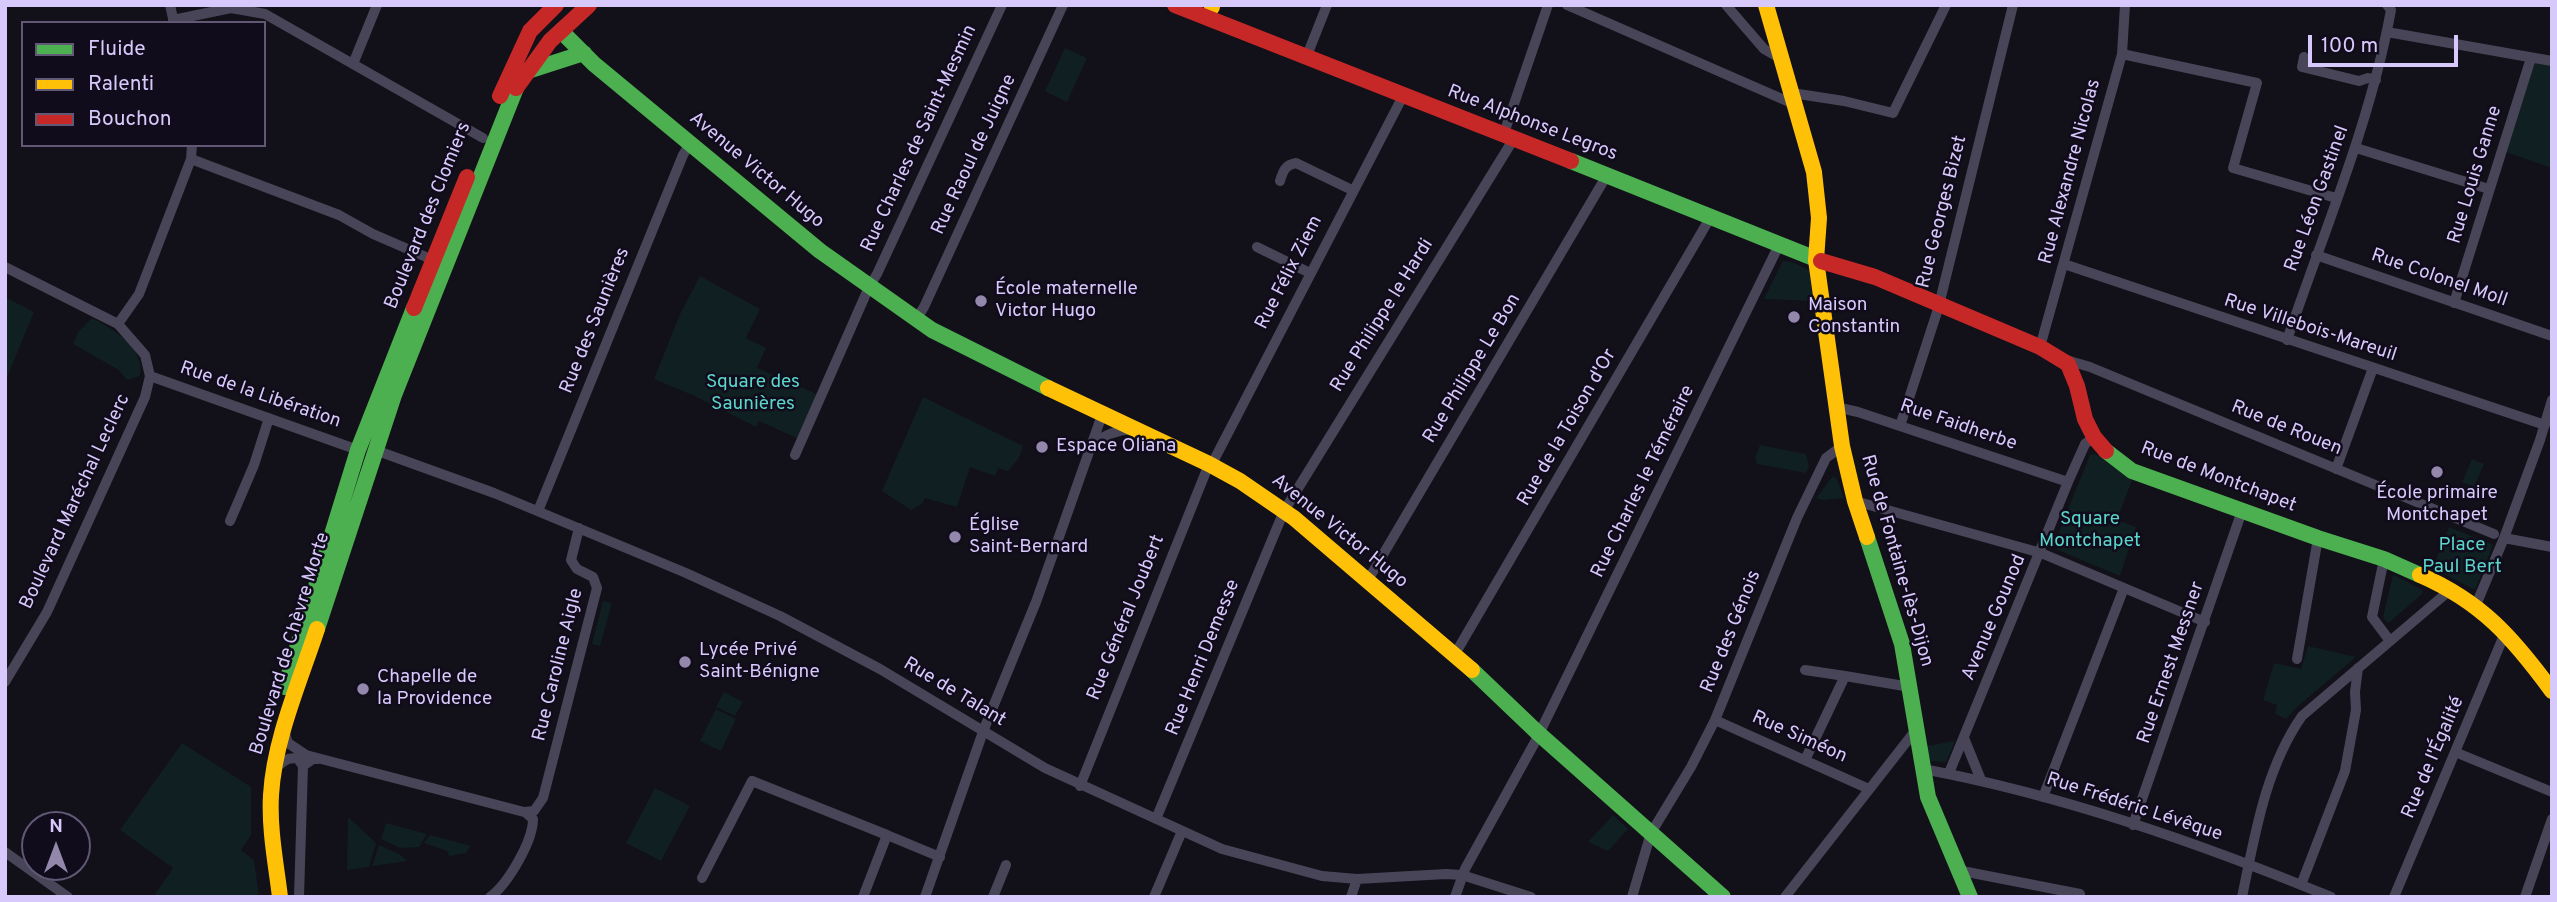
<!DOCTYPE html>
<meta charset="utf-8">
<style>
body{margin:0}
#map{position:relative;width:2557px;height:902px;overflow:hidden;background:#121018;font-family:Overpass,sans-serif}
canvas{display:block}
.frame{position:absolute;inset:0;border:7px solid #d8c9fc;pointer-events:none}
.legend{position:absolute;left:21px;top:21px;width:245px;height:126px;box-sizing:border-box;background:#110c1b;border:2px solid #615875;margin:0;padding:9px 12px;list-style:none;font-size:21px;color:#d8c9fc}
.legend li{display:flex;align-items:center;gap:14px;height:35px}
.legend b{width:35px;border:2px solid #615875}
.north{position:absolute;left:21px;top:811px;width:70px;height:70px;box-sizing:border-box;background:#110c1b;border:2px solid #615875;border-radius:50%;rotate:0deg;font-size:19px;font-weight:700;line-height:28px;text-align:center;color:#d8c9fc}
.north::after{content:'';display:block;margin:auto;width:24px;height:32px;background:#9388ac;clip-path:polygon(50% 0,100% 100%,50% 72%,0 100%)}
.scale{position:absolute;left:2308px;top:35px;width:150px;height:32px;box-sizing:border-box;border:4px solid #d8c9fc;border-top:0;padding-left:9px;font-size:21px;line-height:24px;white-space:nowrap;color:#d8c9fc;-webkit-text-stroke:5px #110c1b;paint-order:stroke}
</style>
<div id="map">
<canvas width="2557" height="902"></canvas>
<div class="frame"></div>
<ul class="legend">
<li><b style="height:9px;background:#4caf50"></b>Fluide</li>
<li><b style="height:9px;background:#ffc107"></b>Ralenti</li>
<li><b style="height:9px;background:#c62828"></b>Bouchon</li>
</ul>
<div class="north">N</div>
<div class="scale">100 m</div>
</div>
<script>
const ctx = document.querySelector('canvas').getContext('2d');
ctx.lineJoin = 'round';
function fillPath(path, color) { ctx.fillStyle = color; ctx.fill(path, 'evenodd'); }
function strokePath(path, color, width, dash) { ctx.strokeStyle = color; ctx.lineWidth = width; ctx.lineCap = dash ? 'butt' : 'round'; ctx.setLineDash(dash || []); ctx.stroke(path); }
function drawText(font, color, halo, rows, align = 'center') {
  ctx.font = font + ' Overpass,sans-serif'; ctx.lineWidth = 5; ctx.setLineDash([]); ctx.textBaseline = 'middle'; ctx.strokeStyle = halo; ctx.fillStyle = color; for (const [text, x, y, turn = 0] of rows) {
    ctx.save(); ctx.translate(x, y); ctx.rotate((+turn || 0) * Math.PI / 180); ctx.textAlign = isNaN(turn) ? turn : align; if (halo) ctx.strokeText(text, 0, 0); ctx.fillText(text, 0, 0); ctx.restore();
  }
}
const green = new Path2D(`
 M 1065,48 L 1087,58 L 1067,102 L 1045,91 Z
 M 2532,62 L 2552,66 L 2552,168 L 2506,152 Z
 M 1783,261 L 1792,262 L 1809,270 L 1813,301 L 1764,299 Z
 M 700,276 L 760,309 L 746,338 L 766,348 L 757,368 L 819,395 L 799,439 L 759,421 L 756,427 L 697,397 L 654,379 L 680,314 Z
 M 5,297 L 34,312 L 5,382 Z
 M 92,318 C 114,330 145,347 140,376 L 127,380 L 119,370 L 73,344 L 78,332 Z
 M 923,397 L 1023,446 L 1019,458 L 1008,471 L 998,468 L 995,476 L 970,467 L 957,507 L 925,498 L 922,504 L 911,510 L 882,491 Z
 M 1760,445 L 1806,454 L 1809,466 L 1806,473 L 1757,464 L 1755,458 Z
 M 2095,454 L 2132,480 L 2117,520 L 2136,527 L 2120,576 L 2058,550 L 2054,544 L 2090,455 Z
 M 2472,459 L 2484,464 L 2474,487 L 2462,482 Z
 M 1833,476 L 1837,479 L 1844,498 L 1823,500 L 1816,498 Z
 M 2449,527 L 2493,545 L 2475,590 L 2433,568 Z
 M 2393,575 L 2423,590 L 2422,594 L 2390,622 L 2386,622 L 2383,617 Z
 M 603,601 L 612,603 L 600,646 L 592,644 Z
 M 2308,646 L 2356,657 L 2297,707 L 2286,719 L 2275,714 L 2277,705 L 2263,700 L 2274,663 L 2301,669 Z
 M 724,692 L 743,702 L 735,716 L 716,707 Z
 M 716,709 L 736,719 L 721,751 L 700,741 Z
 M 1955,741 L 1946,762 L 1930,761 L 1927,757 L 1926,746 Z
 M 182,743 L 251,787 L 251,835 L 241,850 L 254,860 L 259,897 L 153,897 L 173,868 L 120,830 Z
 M 655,788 L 690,806 L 661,861 L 626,843 Z
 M 1613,815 L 1628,829 L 1608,851 L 1588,842 Z
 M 348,817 L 376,843 L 369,867 L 347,870 Z
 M 386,823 L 427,834 L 419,847 L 400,848 L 381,839 Z
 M 430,835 L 471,846 L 466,853 L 449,856 L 447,851 L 424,843 Z
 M 379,845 L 399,854 L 408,861 L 372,866 Z`);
const street = new Path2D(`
 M 170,5 L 174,23
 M 1567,5 L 1796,105
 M 1726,5 L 1764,49 L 1783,60
 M 173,20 L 231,8 L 265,14 L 483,138
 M 2387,32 L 2552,61
 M 2122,54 L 2257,83 L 2233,168 L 2336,198
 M 2304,57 L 2302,67 L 2359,81 L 2368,78 L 2376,80
 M 1306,58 L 1327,5
 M 353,64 L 377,5
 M 1792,93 L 1844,101 L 1893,113 L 1946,5
 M 1503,136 L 1548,5
 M 2356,148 L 2489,189
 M 191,159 L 339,215 L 373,234 L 433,260
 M 1280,181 C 1283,171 1285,165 1296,163 L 1352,190
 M 1257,247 L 1310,273
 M 2316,255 L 2552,336
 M 2064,264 L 2545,425
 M 5,267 L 118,324 L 145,355 L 150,376 L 145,397 L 47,612 L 5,682
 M 2454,303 L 2531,58
 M 917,318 L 924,307 L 1063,5
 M 118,324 L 139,294 L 191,159 L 192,145
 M 2287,340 C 2324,231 2370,124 2391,10 L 2387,5
 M 2040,347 L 2122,54 L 2125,5
 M 2063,359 L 2090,367 L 2494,534
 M 150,376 L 358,450
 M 1836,407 L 1858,412 L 2068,482
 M 1900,426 L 1938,309 L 2013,5
 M 1092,445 C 1104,435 1116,430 1132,429
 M 375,450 L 494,493 L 686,573 L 780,616 L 880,669 L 1045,768 L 1222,849 L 1322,876 L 1357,879 L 1446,874 L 1462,875 L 1531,897
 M 795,455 L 869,287 L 877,274 L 1002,5
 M 2336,469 L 2373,368
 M 1855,501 L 2041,553 L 2205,622
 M 538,511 L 683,155 L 689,145
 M 230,521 L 254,465 L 269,418
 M 2504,538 L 2552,547
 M 2384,559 L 2372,617 L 2390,641
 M 1368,580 L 1607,175
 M 2476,605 L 2504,538 L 2540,440 L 2552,400
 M 1455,654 L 1710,218
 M 2297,659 L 2318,538
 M 1805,670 L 1845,676
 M 1715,720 L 1869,789
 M 284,731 L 288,743 L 306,755 L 524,812 L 534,811 L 543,798 L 597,588 L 593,577 L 577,569 L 571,560 L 579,528
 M 1964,738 L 1981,780
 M 2455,752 L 2552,792
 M 1805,760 L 1845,676 L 1910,687
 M 1923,769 C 2062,795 2199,843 2331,897
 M 275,770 C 281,762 288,756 298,759 L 303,766
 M 1949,773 L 2068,482 L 2085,444 L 2094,437
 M 1080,786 L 1209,464 L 1214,460 L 1403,96
 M 2043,797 L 2124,588
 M 1156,819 L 1284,511 L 1513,140
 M 2133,825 L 2242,511
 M 5,852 L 68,897
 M 1957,870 L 2080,894
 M 702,878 L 752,781 L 887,835
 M 2301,885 L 2345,771 L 2356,710 L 2355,692 L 2358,668
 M 299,897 L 303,766 L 313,759 L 319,759
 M 490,897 C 508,884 533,841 533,819 L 525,812
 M 863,897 L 887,835 L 940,857
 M 925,897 L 984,729 L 1036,602 L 1102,415
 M 993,897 L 1006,865
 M 1154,897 L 1182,831
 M 1351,897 L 1357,879
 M 1455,897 L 1465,869 L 1535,742 L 1779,245
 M 1632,897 L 1651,833 L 1691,767 L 1715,720 L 1797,518 L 1826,458 L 1842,446
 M 1785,897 L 1915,731
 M 2242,897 C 2255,835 2265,769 2302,716 L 2449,591
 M 2394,897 L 2505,633
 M 2525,897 L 2552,819`);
const fast = new Path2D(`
 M 561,31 L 594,64 L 820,251 L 932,330 L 1048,388
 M 525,72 L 584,53
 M 1571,161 L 1821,261
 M 2106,451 L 2132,471 L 2318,538 L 2384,559 L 2420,575
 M 1867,537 L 1902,644 L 1928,797 L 1970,897
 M 317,629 L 394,395 L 516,88
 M 1472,670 L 1538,733 L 1723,897
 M 285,687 L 358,450 L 414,308`);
const slow = new Path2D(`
 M 1212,5 L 1212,7
 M 1766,5 L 1814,172 L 1819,218 L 1816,260 L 1842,446 L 1855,501 L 1867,537
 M 1048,388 L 1209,464 L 1240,481 L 1294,518 L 1472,670
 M 2420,575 C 2482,602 2513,638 2552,691
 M 280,897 C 276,864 269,829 271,795 C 274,740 300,681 317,629`);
const jam = new Path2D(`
 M 1175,5 L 1571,161
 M 516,88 L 550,41 L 589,5
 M 500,96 L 530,31 L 556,5
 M 1821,261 L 1875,277 L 2040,347 L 2068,364 L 2077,386 L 2085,419 L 2094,437 L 2106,451
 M 414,308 L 467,177`);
const markers = [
 [981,301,7,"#9388ac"],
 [1794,317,7,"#9388ac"],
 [1042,447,7,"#9388ac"],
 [2437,472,7,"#9388ac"],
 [955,537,7,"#9388ac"],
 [685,662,7,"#9388ac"],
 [363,689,7,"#9388ac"]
];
const streetNames = [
 ["Rue Alphonse Legros",1532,124,21],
 ["Rue Charles de Saint-Mesmin",920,139,-65],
 ["Rue Raoul de Juigne",975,155,-65],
 ["Avenue Victor Hugo",756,171,40],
 ["Rue Alexandre Nicolas",2071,172,-75],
 ["Rue Louis Ganne",2476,175,-73],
 ["Rue Léon Gastinel",2318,199,-70],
 ["Rue Georges Bizet",1943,212,-76],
 ["Boulevard des Clomiers",429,216,-68],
 ["Rue Félix Ziem",1290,273,-63],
 ["Rue Colonel Moll",2439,279,19],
 ["Rue Philippe le Hardi",1383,316,-58],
 ["Rue des Saunières",596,321,-68],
 ["Rue Villebois-Mareuil",2310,329,18],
 ["Rue Philippe Le Bon",1473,369,-59],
 ["Rue de la Libération",260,396,19],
 ["Rue Faidherbe",1958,426,19],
 ["Rue de la Toison d'Or",1568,428,-60],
 ["Rue de Rouen",2286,429,22],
 ["Rue de Montchapet",2218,478,21],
 ["Rue Charles le Téméraire",1644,482,-64],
 ["Boulevard Maréchal Leclerc",76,502,-65],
 ["Avenue Victor Hugo",1339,532,39],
 ["Rue de Fontaine-lès-Dijon",1896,561,74],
 ["Rue Général Joubert",1127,618,-68],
 ["Avenue Gounod",1995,618,-67],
 ["Rue des Génois",1732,632,-68],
 ["Boulevard de Chèvre Morte",291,644,-73],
 ["Rue Henri Demesse",1204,658,-68],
 ["Rue Ernest Messner",2172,663,-71],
 ["Rue Caroline Aigle",559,665,-76],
 ["Rue de Talant",954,693,31],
 ["Rue Siméon",1799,738,24],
 ["Rue de l'Égalité",2434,758,-67],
 ["Rue Frédéric Lévêque",2134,808,18]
];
const poiNames = [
 ["École maternelle",995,290],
 ["Victor Hugo",995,312],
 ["Maison",1808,306],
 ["Constantin",1808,328],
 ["Espace Oliana",1056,447],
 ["École primaire",2437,494,"center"],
 ["Montchapet",2437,516,"center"],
 ["Église",969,526],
 ["Saint-Bernard",969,548],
 ["Lycée Privé",699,651],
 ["Saint-Bénigne",699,673],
 ["Chapelle de",377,678],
 ["la Providence",377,700]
];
const parkNames = [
 ["Square des",753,383],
 ["Saunières",753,405],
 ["Square",2090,520],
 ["Montchapet",2090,542],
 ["Place",2462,546],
 ["Paul Bert",2462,568]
];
fillPath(green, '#102022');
strokePath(street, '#484558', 10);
strokePath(fast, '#4caf50', 16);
strokePath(slow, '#ffc107', 16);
strokePath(jam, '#c62828', 16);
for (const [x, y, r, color] of markers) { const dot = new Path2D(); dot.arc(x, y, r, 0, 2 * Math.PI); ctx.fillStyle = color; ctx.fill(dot); strokePath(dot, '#110c1b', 2.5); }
drawText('19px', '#d8c9fc', '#110c1b', streetNames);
drawText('19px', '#d8c9fc', '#110c1b', poiNames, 'left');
drawText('19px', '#5bd6cc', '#110c1b', parkNames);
</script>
